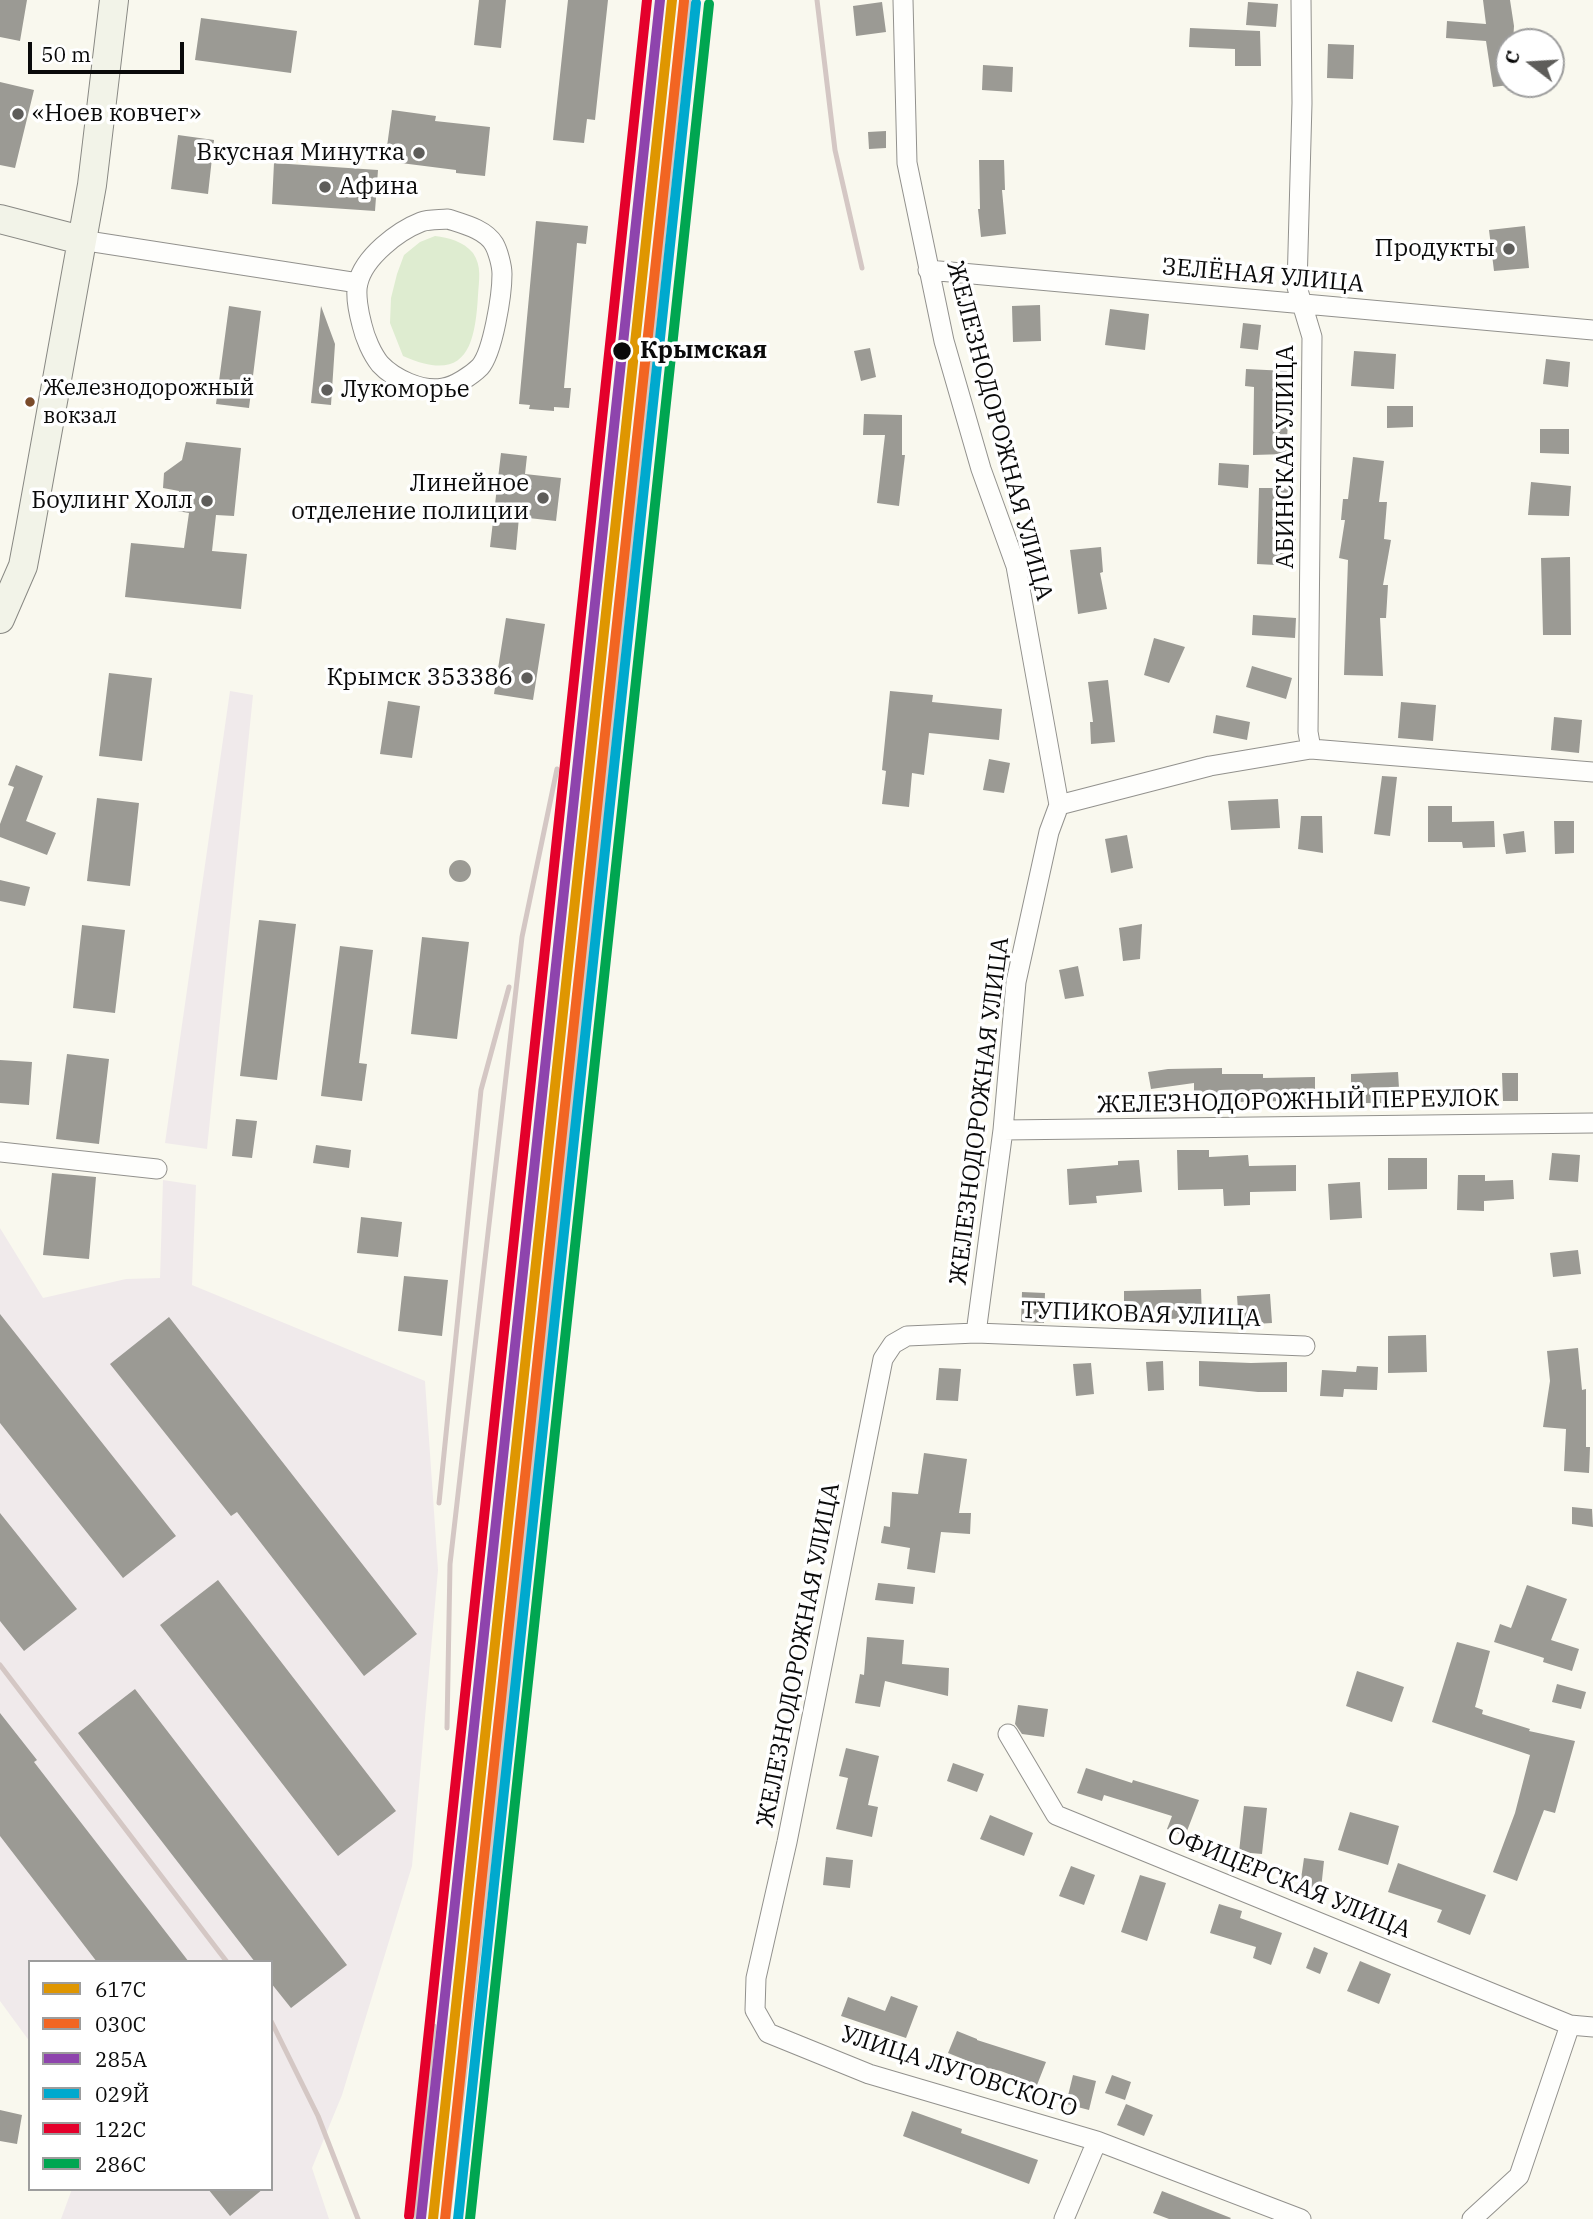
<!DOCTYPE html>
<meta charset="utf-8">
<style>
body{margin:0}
#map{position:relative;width:1593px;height:2219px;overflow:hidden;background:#f9f8ee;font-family:"IBM Plex Serif",serif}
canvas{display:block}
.legend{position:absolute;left:28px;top:1960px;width:245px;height:231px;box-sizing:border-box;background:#fff;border:2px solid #9d9d9d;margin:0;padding:9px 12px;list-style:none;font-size:21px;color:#0a0a0a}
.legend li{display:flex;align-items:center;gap:14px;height:35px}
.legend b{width:35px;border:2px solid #9d9d9d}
.north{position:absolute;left:1495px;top:28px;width:70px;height:70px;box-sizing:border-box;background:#fff;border:2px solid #9d9d9d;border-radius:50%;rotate:287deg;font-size:19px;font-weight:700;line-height:28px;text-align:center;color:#0a0a0a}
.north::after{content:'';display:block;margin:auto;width:24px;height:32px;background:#5e5d5a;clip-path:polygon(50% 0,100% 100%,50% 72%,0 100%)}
.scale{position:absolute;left:28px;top:42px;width:156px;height:32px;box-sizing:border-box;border:4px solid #0a0a0a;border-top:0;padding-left:9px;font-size:21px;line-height:24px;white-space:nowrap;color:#0a0a0a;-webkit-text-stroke:5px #fff;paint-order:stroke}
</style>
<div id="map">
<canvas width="1593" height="2219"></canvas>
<ul class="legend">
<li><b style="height:9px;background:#df9601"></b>617C</li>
<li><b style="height:9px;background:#f26522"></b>030C</li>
<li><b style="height:9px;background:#8e44ad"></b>285А</li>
<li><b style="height:9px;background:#00a9ce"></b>029Й</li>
<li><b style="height:9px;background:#e4002b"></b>122С</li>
<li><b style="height:9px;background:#00a651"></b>286С</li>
</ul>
<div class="north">С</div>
<div class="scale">50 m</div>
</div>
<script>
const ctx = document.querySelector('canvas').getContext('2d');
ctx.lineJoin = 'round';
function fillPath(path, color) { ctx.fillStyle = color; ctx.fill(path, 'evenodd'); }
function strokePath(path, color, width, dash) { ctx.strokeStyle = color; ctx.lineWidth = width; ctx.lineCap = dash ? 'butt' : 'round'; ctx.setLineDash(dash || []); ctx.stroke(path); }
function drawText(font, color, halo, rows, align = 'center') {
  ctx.font = font + ' "IBM Plex Serif",serif'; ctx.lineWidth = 7; ctx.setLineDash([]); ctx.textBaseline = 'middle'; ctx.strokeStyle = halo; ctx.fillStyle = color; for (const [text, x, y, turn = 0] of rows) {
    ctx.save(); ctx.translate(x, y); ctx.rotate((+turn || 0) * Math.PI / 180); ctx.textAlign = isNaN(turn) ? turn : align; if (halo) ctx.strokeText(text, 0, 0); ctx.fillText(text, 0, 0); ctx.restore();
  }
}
const industrial = new Path2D(`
 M 230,691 L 253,695 L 207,1149 L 165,1143 Z
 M 163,1180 L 196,1185 L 192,1285 L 425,1381 L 438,1570 L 412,1866 L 342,2095 L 312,2168 L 329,2219 L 61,2219 L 72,2189 L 271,2189 L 271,1962 L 30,1962 L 30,2042 L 0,2001 L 0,1228 L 43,1298 L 126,1279 L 160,1278 Z`);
const green = new Path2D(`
 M 435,236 C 449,238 463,241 473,253 C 482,266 479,280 478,295 C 475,350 464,383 403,356 L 390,323 L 391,298 L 397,274 L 404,255 L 420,242 Z`);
const building = new Path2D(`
 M 0,0 L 27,0 L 20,41 L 0,37 Z
 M 479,0 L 506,0 L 501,48 L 474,45 Z
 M 568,0 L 608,0 L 595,120 L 587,119 L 584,143 L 553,140 Z
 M 1483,0 L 1510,0 L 1514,26 L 1513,42 L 1509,42 L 1509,85 L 1493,87 L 1486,41 L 1446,38 L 1447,21 L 1486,24 Z
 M 882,2 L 886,32 L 856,36 L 853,6 Z
 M 1248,2 L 1278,4 L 1276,27 L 1246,25 Z
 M 201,18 L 297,31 L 291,73 L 195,60 Z
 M 1190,28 L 1260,31 L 1261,66 L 1235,66 L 1235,49 L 1189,47 Z
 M 1328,44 L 1354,45 L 1353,79 L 1327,78 Z
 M 983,65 L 1013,67 L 1012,92 L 982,90 Z
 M 0,82 L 34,90 L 15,168 L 0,165 Z
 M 392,110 L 436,116 L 435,121 L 490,127 L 485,176 L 456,173 L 456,170 L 385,161 Z
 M 886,131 L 886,148 L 869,149 L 868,132 Z
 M 178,135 L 214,140 L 208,194 L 171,189 Z
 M 979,160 L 1004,160 L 1005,190 L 1002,190 L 1006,234 L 981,237 L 978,209 L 980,209 Z
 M 274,163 L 378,170 L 375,211 L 272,204 Z
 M 536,221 L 588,226 L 586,244 L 577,243 L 564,388 L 571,388 L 569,408 L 554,407 L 554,411 L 529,409 L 530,405 L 519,404 Z
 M 1525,226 L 1529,268 L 1494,271 L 1489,230 Z
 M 1040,305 L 1041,341 L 1013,342 L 1012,306 Z
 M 229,306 L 261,311 L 249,408 L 216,404 Z
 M 321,306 L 335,344 L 331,405 L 311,403 Z
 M 1110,309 L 1149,314 L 1145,350 L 1105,345 Z
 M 1243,323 L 1261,325 L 1258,350 L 1240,348 Z
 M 870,348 L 876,377 L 861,381 L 854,351 Z
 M 1354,351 L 1396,354 L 1394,389 L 1351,386 Z
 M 1546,359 L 1570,362 L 1568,387 L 1543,384 Z
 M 1246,369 L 1287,371 L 1284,423 L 1288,423 L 1286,454 L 1253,455 L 1254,387 L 1245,386 Z
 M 1387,406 L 1413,406 L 1413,427 L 1387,428 Z
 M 864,414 L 902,415 L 902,455 L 905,455 L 899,506 L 877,503 L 885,435 L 863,435 Z
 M 1540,429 L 1569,429 L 1569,454 L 1540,453 Z
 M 186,442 L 241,448 L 234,516 L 216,515 L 212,551 L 247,554 L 241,609 L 125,597 L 131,543 L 184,548 L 189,513 L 177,511 L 179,491 L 163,488 L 164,473 L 182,460 Z
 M 501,453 L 527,456 L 525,474 L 561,478 L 556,521 L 519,517 L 516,550 L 490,547 Z
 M 1353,457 L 1384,461 L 1379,502 L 1387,502 L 1384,539 L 1391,540 L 1383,585 L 1388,585 L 1386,618 L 1380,618 L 1383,676 L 1344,675 L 1348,560 L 1339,558 L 1345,520 L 1341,520 L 1343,499 L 1348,499 Z
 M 1219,463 L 1249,465 L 1248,488 L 1218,485 Z
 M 1531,482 L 1571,486 L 1569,516 L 1528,515 Z
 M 1259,488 L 1291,488 L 1287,536 L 1296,536 L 1294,566 L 1257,564 Z
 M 1101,547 L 1103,572 L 1100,573 L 1107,609 L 1078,614 L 1070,550 Z
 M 1570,557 L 1571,635 L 1543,635 L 1541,558 Z
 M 1253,615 L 1296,618 L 1295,638 L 1252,635 Z
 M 506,618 L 545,624 L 533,700 L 494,694 Z
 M 1154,638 L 1185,647 L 1169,683 L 1144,675 Z
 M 1252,666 L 1292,678 L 1286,699 L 1246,687 Z
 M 109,673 L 152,678 L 142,761 L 99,756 Z
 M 1108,680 L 1115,742 L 1091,744 L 1090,722 L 1093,722 L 1088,682 Z
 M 890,691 L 933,695 L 932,702 L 1002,709 L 999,740 L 929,733 L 924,775 L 912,773 L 909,807 L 882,804 L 886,771 L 882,770 Z
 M 388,701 L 420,706 L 412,758 L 380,754 Z
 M 1401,702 L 1436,705 L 1433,741 L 1398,738 Z
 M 1216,715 L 1250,722 L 1247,740 L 1213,733 Z
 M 1554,717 L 1582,720 L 1579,753 L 1551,750 Z
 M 989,759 L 1010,763 L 1004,793 L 983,790 Z
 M 16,765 L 43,776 L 26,821 L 56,833 L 47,855 L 0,837 L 0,824 L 14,787 L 8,785 Z
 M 1382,776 L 1397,777 L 1390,836 L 1374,834 Z
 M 97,798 L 139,803 L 130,886 L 87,881 Z
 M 1278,799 L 1280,828 L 1231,830 L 1228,801 Z
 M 1428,806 L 1452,806 L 1452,822 L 1494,821 L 1495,847 L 1463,848 L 1462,842 L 1428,842 Z
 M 1301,816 L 1322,816 L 1323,853 L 1298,849 Z
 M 1554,821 L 1574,821 L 1574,853 L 1555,854 Z
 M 1524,831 L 1526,852 L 1506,854 L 1503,834 Z
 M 1127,835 L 1133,868 L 1111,873 L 1105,839 Z
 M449 871a11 11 0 1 1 22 0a11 11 0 1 1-22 0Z
 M 0,880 L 30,887 L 25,906 L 0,901 Z
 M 259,920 L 296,924 L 277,1080 L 240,1076 Z
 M 1142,924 L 1140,959 L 1123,961 L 1119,928 Z
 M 82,925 L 125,930 L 115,1013 L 73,1008 Z
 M 422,937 L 469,942 L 457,1039 L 411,1034 Z
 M 340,946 L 373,950 L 359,1063 L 367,1064 L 362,1101 L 321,1096 Z
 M 1078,966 L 1084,996 L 1065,999 L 1059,970 Z
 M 67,1054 L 109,1059 L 99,1144 L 56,1139 Z
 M 0,1060 L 32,1062 L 29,1105 L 0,1103 Z
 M 1222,1068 L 1222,1074 L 1263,1074 L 1263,1078 L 1315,1077 L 1315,1104 L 1285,1105 L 1285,1101 L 1238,1102 L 1238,1097 L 1194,1098 L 1194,1083 L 1151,1089 L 1148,1072 L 1168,1069 Z
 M 1398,1072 L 1400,1104 L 1383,1106 L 1383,1103 L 1351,1103 L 1351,1074 Z
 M 1502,1073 L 1518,1073 L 1518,1101 L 1503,1101 Z
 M 236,1119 L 257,1121 L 252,1158 L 232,1156 Z
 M 316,1145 L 351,1150 L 349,1168 L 313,1163 Z
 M 1177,1150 L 1209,1150 L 1209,1157 L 1248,1155 L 1249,1166 L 1296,1165 L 1296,1191 L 1250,1192 L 1250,1205 L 1224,1206 L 1223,1189 L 1178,1190 Z
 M 1552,1153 L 1580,1155 L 1578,1182 L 1549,1180 Z
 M 1388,1158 L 1427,1158 L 1427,1189 L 1388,1190 Z
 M 1139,1160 L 1142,1192 L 1096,1196 L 1097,1203 L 1069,1205 L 1067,1169 L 1118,1165 L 1118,1161 Z
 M 52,1173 L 96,1177 L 89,1259 L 43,1255 Z
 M 1458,1175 L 1485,1175 L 1485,1181 L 1513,1180 L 1514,1199 L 1484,1201 L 1484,1211 L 1457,1210 Z
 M 1360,1182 L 1362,1218 L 1330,1220 L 1328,1184 Z
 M 361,1217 L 402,1222 L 398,1257 L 357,1253 Z
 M 1578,1250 L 1581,1274 L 1553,1277 L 1550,1253 Z
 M 404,1276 L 448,1280 L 442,1336 L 398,1331 Z
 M 1201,1289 L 1202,1317 L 1170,1319 L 1170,1312 L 1124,1312 L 1124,1291 Z
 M 1022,1292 L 1045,1293 L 1044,1323 L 1021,1322 Z
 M 1270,1294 L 1272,1323 L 1239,1325 L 1237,1296 Z
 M 0,1314 L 176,1536 L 123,1578 L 0,1423 Z
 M 169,1317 L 417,1634 L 364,1676 L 237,1512 L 231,1516 L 110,1364 Z
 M 1426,1335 L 1427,1372 L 1388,1373 L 1388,1336 Z
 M 1578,1348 L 1582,1390 L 1586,1389 L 1586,1447 L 1590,1447 L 1589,1473 L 1564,1471 L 1566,1429 L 1543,1427 L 1550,1381 L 1547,1351 Z
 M 1163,1361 L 1164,1390 L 1148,1391 L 1146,1362 Z
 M 1199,1361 L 1251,1363 L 1287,1362 L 1287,1392 L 1258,1392 L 1199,1386 Z
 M 1091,1363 L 1094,1394 L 1076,1396 L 1073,1364 Z
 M 1357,1366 L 1378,1367 L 1377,1390 L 1344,1389 L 1343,1397 L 1320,1396 L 1322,1370 L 1356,1372 Z
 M 939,1368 L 961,1369 L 958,1401 L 936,1400 Z
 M 924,1453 L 967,1459 L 959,1513 L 971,1513 L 970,1534 L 941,1532 L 935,1573 L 907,1569 L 910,1548 L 881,1543 L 884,1526 L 890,1527 L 892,1492 L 918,1494 Z
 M 1572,1507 L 1592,1509 L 1593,1527 L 1572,1524 Z
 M 0,1513 L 77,1609 L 24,1651 L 0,1621 Z
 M 218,1580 L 396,1811 L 338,1856 L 160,1625 Z
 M 878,1583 L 915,1587 L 913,1604 L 875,1600 Z
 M 1527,1585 L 1567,1599 L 1551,1640 L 1579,1649 L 1572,1671 L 1543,1662 L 1544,1658 L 1494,1642 L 1500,1624 L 1511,1628 Z
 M 867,1637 L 904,1640 L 902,1664 L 949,1668 L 948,1696 L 885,1681 L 880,1707 L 855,1703 L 860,1674 L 864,1675 Z
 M 1457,1642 L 1490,1651 L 1475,1707 L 1483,1710 L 1482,1714 L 1530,1729 L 1529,1731 L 1575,1741 L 1555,1813 L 1544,1810 L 1517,1881 L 1493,1872 L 1515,1813 L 1530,1755 L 1432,1722 Z
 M 1357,1671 L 1404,1687 L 1392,1722 L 1346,1706 Z
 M 1557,1684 L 1586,1692 L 1581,1709 L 1552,1702 Z
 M 135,1689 L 347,1965 L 291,2008 L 271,1983 L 271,1962 L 255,1962 L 78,1733 Z
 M 1018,1705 L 1048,1709 L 1044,1737 L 1022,1734 L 1015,1724 Z
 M 0,1713 L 37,1760 L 34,1762 L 189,1962 L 97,1962 L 0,1836 Z
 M 846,1748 L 879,1756 L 868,1805 L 878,1807 L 872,1837 L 836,1829 L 848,1778 L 839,1776 Z
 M 953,1763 L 984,1774 L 977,1792 L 947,1781 Z
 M 1086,1768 L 1132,1783 L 1133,1780 L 1199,1800 L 1185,1836 L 1167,1829 L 1172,1816 L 1104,1795 L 1102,1801 L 1077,1793 Z
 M 1244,1806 L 1267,1808 L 1262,1854 L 1239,1852 Z
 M 1350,1812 L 1399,1826 L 1388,1865 L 1338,1850 Z
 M 990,1815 L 1033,1833 L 1024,1856 L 980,1839 Z
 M 826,1857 L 853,1860 L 850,1888 L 823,1885 Z
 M 1304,1858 L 1324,1861 L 1321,1889 L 1300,1886 Z
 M 1398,1863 L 1486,1895 L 1470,1935 L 1437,1922 L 1442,1910 L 1388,1892 Z
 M 1071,1866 L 1095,1875 L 1084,1905 L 1059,1896 Z
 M 1140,1875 L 1166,1883 L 1147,1941 L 1121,1932 Z
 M 1219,1904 L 1242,1911 L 1240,1918 L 1282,1933 L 1271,1965 L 1253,1958 L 1256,1947 L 1210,1933 Z
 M 1314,1947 L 1328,1953 L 1320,1974 L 1306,1968 Z
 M 1360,1961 L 1391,1974 L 1379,2004 L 1347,1991 Z
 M 891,1996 L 918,2006 L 906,2038 L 841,2016 L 848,1997 L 885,2011 Z
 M 957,2031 L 977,2039 L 977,2040 L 1046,2062 L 1037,2085 L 1001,2071 L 983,2067 L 948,2053 Z
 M 1073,2075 L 1096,2081 L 1089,2110 L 1066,2104 Z
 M 1112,2075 L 1131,2082 L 1125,2100 L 1105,2093 Z
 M 1126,2104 L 1153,2115 L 1144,2136 L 1117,2125 Z
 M 0,2110 L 22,2115 L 17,2144 L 0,2141 Z
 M 912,2111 L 962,2129 L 961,2133 L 1038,2160 L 1029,2184 L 903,2136 Z
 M 208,2189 L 263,2189 L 230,2216 Z
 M 1162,2191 L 1231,2218 L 1230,2219 L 1169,2219 L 1153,2213 Z`);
const street = new Path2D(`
 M 903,0 L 907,163 L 944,341 L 981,469 L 1016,566 L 1059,805 L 1049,832 L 1016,982 L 1003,1130 L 976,1333 L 907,1336 L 893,1344 L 883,1359 L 787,1842 L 756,1978 L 755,2010 L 768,2033 L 869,2074 L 1097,2141
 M 1301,0 L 1302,103 L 1297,287 L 1312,337 L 1308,732 L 1311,749
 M 448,219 C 463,224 485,229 494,244 C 498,251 502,266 502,274 C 502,295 493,352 480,367 C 472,375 454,387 443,388 C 422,392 394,379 380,364 C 372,354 365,338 362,325 C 359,314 355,294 358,283 C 364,257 398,231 421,222 C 429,219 440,220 448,219 Z
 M 81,240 L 358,283
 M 928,270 L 1593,330
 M 1059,805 L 1210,766 L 1311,749 L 1593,772
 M 1003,1130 L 1593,1123
 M 0,1152 L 157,1169
 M 976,1333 L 1305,1346
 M 1008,1734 L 1056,1815 L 1570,2025 L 1593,2027
 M 1064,2219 L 1097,2141 L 1301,2219
 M 1472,2219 L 1519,2176 L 1570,2025`);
const secondary = new Path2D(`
 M 0,219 L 81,240
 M 0,619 L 23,566 L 30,529 L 92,185 L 114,0`);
const rail = new Path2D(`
 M 817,0 L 835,150 L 862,268
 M 439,1503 L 481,1090 L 509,987
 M 0,1665 L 227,1962
 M 447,1728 L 450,1564 L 522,937 L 557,769
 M 271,2021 L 318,2116 L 358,2219
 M 415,2219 L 434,2026
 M 448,2219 L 496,1803 L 689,0`);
const rail1 = new Path2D(`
 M 433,2219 L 672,0`);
const rail2 = new Path2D(`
 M 445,2219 L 684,1`);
const rail3 = new Path2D(`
 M 421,2218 L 660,0`);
const rail4 = new Path2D(`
 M 458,2219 L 696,3`);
const rail5 = new Path2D(`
 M 409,2216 L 647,0`);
const rail6 = new Path2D(`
 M 470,2219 L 709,4`);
const markers = [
 [18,114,7,"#5e5d5a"],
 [419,153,7,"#5e5d5a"],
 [325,187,7,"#5e5d5a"],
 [1509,249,7,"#5e5d5a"],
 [622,351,10,"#0a0a0a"],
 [327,390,7,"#5e5d5a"],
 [30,402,6,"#7a4b2a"],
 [543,498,7,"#5e5d5a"],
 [207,501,7,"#5e5d5a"],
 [527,678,7,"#5e5d5a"]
];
const busNames = [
 ["Железнодорожный",43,389],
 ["вокзал",43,417]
];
const poiNames = [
 ["«Ноев ковчег»",32,114,"left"],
 ["Вкусная Минутка",405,153],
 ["Афина",339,187,"left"],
 ["Продукты",1495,249],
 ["Лукоморье",341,390,"left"],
 ["Линейное",529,484],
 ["отделение полиции",529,512],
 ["Боулинг Холл",193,501],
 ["Крымск 353386",513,678]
];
const streetNames = [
 ["ЗЕЛЁНАЯ УЛИЦА",1263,276,5],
 ["ЖЕЛЕЗНОДОРОЖНАЯ УЛИЦА",999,431,75],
 ["АБИНСКАЯ УЛИЦА",1286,457,-90],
 ["ЖЕЛЕЗНОДОРОЖНЫЙ ПЕРЕУЛОК",1298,1102,-1],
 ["ЖЕЛЕЗНОДОРОЖНАЯ УЛИЦА",980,1111,-83],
 ["ТУПИКОВАЯ УЛИЦА",1141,1315,2],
 ["ЖЕЛЕЗНОДОРОЖНАЯ УЛИЦА",799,1655,-79],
 ["ОФИЦЕРСКАЯ УЛИЦА",1289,1883,22],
 ["УЛИЦА ЛУГОВСКОГО",959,2072,18]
];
const stopNames = [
 ["Крымская",640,351]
];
fillPath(industrial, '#f0eaeb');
fillPath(green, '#deecd0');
fillPath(building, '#9b9a94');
strokePath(street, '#92918d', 21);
strokePath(secondary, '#888883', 30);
strokePath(street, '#fefefc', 19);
strokePath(secondary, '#f2f3e8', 28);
strokePath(rail, '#d4c7c4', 5);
strokePath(rail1, '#df9601', 10);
strokePath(rail2, '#f26522', 10);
strokePath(rail3, '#8e44ad', 10);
strokePath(rail4, '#00a9ce', 10);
strokePath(rail5, '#e4002b', 10);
strokePath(rail6, '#00a651', 10);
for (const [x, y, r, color] of markers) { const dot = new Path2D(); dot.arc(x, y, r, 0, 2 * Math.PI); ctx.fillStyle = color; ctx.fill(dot); strokePath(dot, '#fff', 2.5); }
drawText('22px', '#0a0a0a', '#fff', busNames, 'left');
drawText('24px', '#0a0a0a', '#fff', poiNames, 'right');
drawText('24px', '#0a0a0a', '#fff', streetNames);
drawText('bold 24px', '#0a0a0a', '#fff', stopNames, 'left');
</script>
